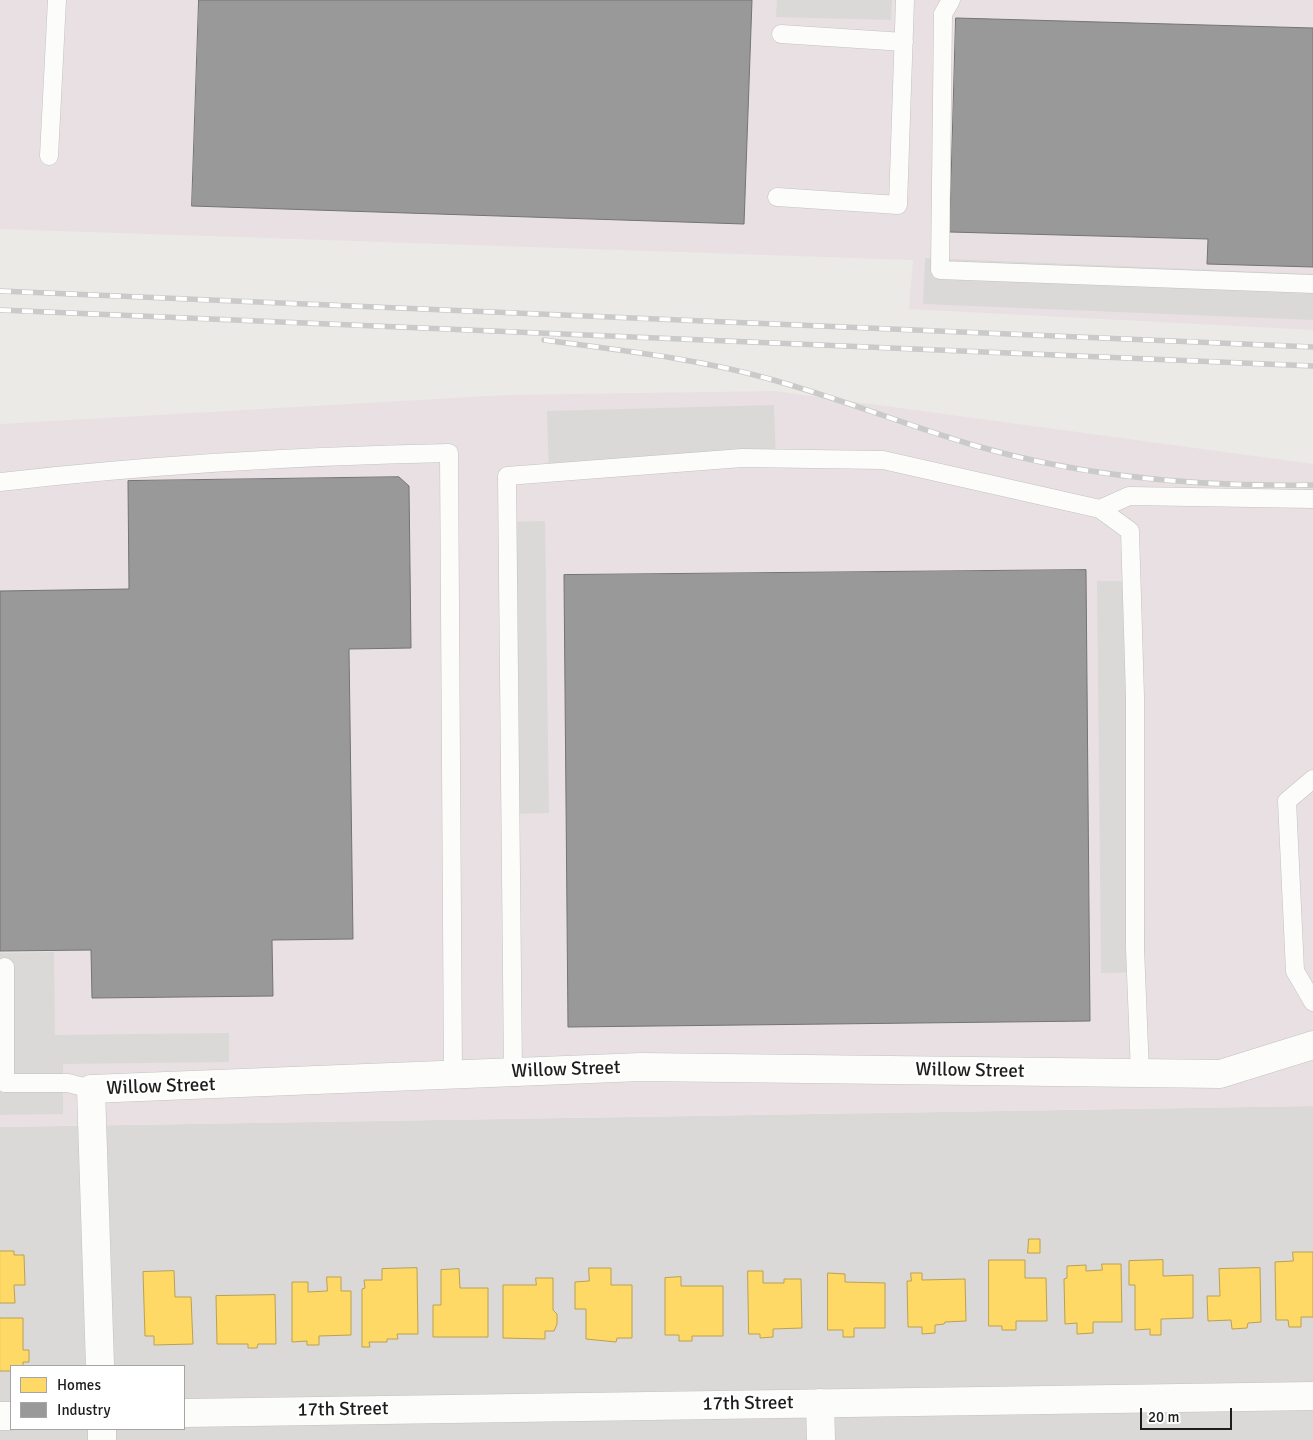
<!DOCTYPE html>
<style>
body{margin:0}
#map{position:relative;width:1313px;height:1440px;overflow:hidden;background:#eceae6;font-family:Signika,sans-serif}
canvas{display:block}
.legend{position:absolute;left:10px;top:1365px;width:175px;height:65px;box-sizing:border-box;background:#fff;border:1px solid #a5a5a5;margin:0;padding:6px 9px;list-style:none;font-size:15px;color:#1d1d1d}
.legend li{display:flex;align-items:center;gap:10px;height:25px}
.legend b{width:25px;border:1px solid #a5a5a5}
.scale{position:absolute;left:1140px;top:1408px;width:92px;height:22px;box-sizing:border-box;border:2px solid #1d1d1d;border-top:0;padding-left:6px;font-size:15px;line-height:18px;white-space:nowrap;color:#1d1d1d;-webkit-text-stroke:4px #fff;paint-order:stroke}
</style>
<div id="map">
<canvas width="1313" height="1440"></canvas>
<ul class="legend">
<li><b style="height:14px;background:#ffd966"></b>Homes</li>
<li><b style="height:14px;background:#999"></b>Industry</li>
</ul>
<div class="scale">20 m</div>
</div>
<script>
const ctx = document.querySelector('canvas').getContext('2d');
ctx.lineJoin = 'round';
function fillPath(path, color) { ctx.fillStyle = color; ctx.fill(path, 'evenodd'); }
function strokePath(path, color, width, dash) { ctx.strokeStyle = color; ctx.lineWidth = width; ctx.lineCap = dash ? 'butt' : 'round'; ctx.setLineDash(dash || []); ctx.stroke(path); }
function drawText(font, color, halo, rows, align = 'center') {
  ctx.font = font + ' Signika,sans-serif'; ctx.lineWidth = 5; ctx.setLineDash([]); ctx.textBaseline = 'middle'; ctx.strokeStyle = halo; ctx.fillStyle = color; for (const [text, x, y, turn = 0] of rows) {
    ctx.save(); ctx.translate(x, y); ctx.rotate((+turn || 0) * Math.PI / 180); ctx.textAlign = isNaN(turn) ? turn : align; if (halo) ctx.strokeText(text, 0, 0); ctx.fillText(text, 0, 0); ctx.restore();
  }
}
const residential = new Path2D(`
 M 1313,1106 L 1313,1440 L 0,1440 L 0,1127 ZM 11,1366 L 184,1366 L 184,1429 L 11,1429 Z`);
const industrial = new Path2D(`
 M 0,0 L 1313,0 L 1313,330 L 909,309 L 913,260 L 0,229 Z
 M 775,391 L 1313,464 L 1313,1106 L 0,1127 L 0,424 L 505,395 Z`);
const religious = new Path2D(`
 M 777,0 L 892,0 L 891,20 L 776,17 Z
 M 925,258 L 1313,274 L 1313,320 L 923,304 Z
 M 774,405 L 776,466 L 549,473 L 547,411 Z
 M 545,521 L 549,813 L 505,814 L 499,522 Z
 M 1097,581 L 1141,581 L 1145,972 L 1101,973 Z
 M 54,952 L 55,1035 L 229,1033 L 229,1062 L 63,1064 L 63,1114 L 0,1115 L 0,953 Z`);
const homes = new Path2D(`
 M 1029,1239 L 1040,1239 L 1040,1253 L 1028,1253 Z
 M 0,1251 L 14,1251 L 14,1255 L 24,1255 L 25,1285 L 14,1285 L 15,1303 L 0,1303 Z
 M 1293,1252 L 1313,1252 L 1313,1317 L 1301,1317 L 1301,1327 L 1289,1327 L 1288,1320 L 1276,1320 L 1275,1262 L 1293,1261 Z
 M 989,1260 L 1025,1260 L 1025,1278 L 1046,1278 L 1047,1321 L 1016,1321 L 1016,1330 L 1002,1330 L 1002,1326 L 989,1326 Z
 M 1163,1260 L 1163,1276 L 1193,1275 L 1193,1318 L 1161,1319 L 1161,1335 L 1150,1335 L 1150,1329 L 1135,1330 L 1135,1285 L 1129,1285 L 1129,1261 Z
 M 1102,1264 L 1121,1264 L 1122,1322 L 1093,1322 L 1093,1333 L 1077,1334 L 1077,1323 L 1065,1324 L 1064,1279 L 1067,1278 L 1067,1266 L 1086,1265 L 1086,1271 L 1102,1270 Z
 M 417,1268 L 418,1334 L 397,1334 L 398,1339 L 387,1339 L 387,1342 L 369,1342 L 370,1347 L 362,1347 L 362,1289 L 365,1288 L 364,1280 L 382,1280 L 382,1269 Z
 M 589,1268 L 611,1268 L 611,1285 L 632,1285 L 632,1338 L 617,1338 L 616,1342 L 586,1339 L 586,1309 L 575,1309 L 575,1282 L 589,1281 Z
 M 1260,1268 L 1261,1322 L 1248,1323 L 1247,1328 L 1232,1329 L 1231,1320 L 1208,1321 L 1207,1296 L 1220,1296 L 1219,1269 Z
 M 459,1269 L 460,1288 L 488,1288 L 488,1337 L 433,1337 L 433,1305 L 441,1305 L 441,1270 Z
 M 174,1271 L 175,1297 L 191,1297 L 193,1344 L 154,1345 L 154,1336 L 145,1336 L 143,1272 Z
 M 748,1271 L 763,1271 L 763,1283 L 784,1283 L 784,1279 L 801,1279 L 802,1328 L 773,1329 L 773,1337 L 760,1338 L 760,1334 L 749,1334 Z
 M 828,1273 L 845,1274 L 845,1282 L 885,1283 L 885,1328 L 854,1328 L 854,1337 L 843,1337 L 843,1330 L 828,1330 Z
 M 911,1273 L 922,1273 L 922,1280 L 965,1279 L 966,1321 L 945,1322 L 944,1324 L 935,1325 L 935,1333 L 922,1334 L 922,1327 L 908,1327 L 907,1281 L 911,1281 Z
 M 327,1277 L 341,1277 L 341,1291 L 351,1291 L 351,1335 L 319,1336 L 319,1345 L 307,1345 L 307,1341 L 292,1342 L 292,1282 L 308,1282 L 308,1292 L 327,1291 Z
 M 681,1277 L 681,1286 L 723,1286 L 723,1336 L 692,1336 L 692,1341 L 679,1341 L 679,1335 L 665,1335 L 665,1278 Z
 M 536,1278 L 553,1278 L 553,1310 L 557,1314 L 557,1324 L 554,1331 L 545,1331 L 545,1339 L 503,1338 L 503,1285 L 536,1285 Z
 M 275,1295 L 276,1344 L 258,1344 L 257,1348 L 248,1348 L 248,1344 L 217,1344 L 216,1296 Z
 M 0,1318 L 23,1318 L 23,1350 L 29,1350 L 29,1362 L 23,1362 L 23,1366 L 11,1366 L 11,1371 L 0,1371 Z`);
const industry = new Path2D(`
 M 199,0 L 752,0 L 744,224 L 192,206 Z
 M 956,18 L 1313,28 L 1313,267 L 1207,264 L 1208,239 L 950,232 Z
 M 399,477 L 409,486 L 411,648 L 349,649 L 353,939 L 272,940 L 273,996 L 92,998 L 91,950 L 0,951 L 0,591 L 129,589 L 128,481 Z
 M 1086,570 L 1090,1021 L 568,1027 L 564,575 Z`);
const lane = new Path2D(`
 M 951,0 L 943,14 L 940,270 L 1313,284
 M 781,34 L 904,42
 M 49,156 L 57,0
 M 777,197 L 898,205 L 905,0
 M 0,482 C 149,465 299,456 449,453 L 453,1075
 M 1100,509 L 1129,496 L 1313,499
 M 1313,779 L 1287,801 L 1295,971 L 1313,1002
 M 5,967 L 5,1083 L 68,1083 L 91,1089
 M 513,1072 L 507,476 L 742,458 L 883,460 L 1100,509 L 1130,531 L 1135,697 L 1135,948 L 1140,1073`);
const street = new Path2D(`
 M 100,1366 L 91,1089 L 641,1067 L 1220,1074 L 1313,1045
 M 820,1403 L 821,1440
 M 184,1413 L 1313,1396
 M 0,1416 L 11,1416
 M 102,1429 L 102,1440`);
const rail = new Path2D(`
 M 0,291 L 1313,347
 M 0,310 L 1313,366
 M 544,340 C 618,350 694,358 766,378 C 836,397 903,424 973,445 C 1082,477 1199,487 1313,485`);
const streetNames = [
 ["Willow Street",566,1070,-2],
 ["Willow Street",970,1071,1],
 ["Willow Street",161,1087,-2],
 ["17th Street",748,1404,-1],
 ["17th Street",343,1410,-1]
];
fillPath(residential, '#dbd9d7');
fillPath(industrial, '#e9e0e4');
fillPath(religious, '#dad9d7');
fillPath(homes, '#ffd966');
strokePath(homes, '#bba150', 1);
fillPath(industry, '#999');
strokePath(industry, '#747474', 1);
strokePath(lane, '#c3c2c0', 19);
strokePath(street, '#c3c2c0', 29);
strokePath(lane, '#fcfcfb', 18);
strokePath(street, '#fcfcfb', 28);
strokePath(rail, '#cacac9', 5.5);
strokePath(rail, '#fff', 4, [11]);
drawText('19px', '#1d1d1d', '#fff', streetNames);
</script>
